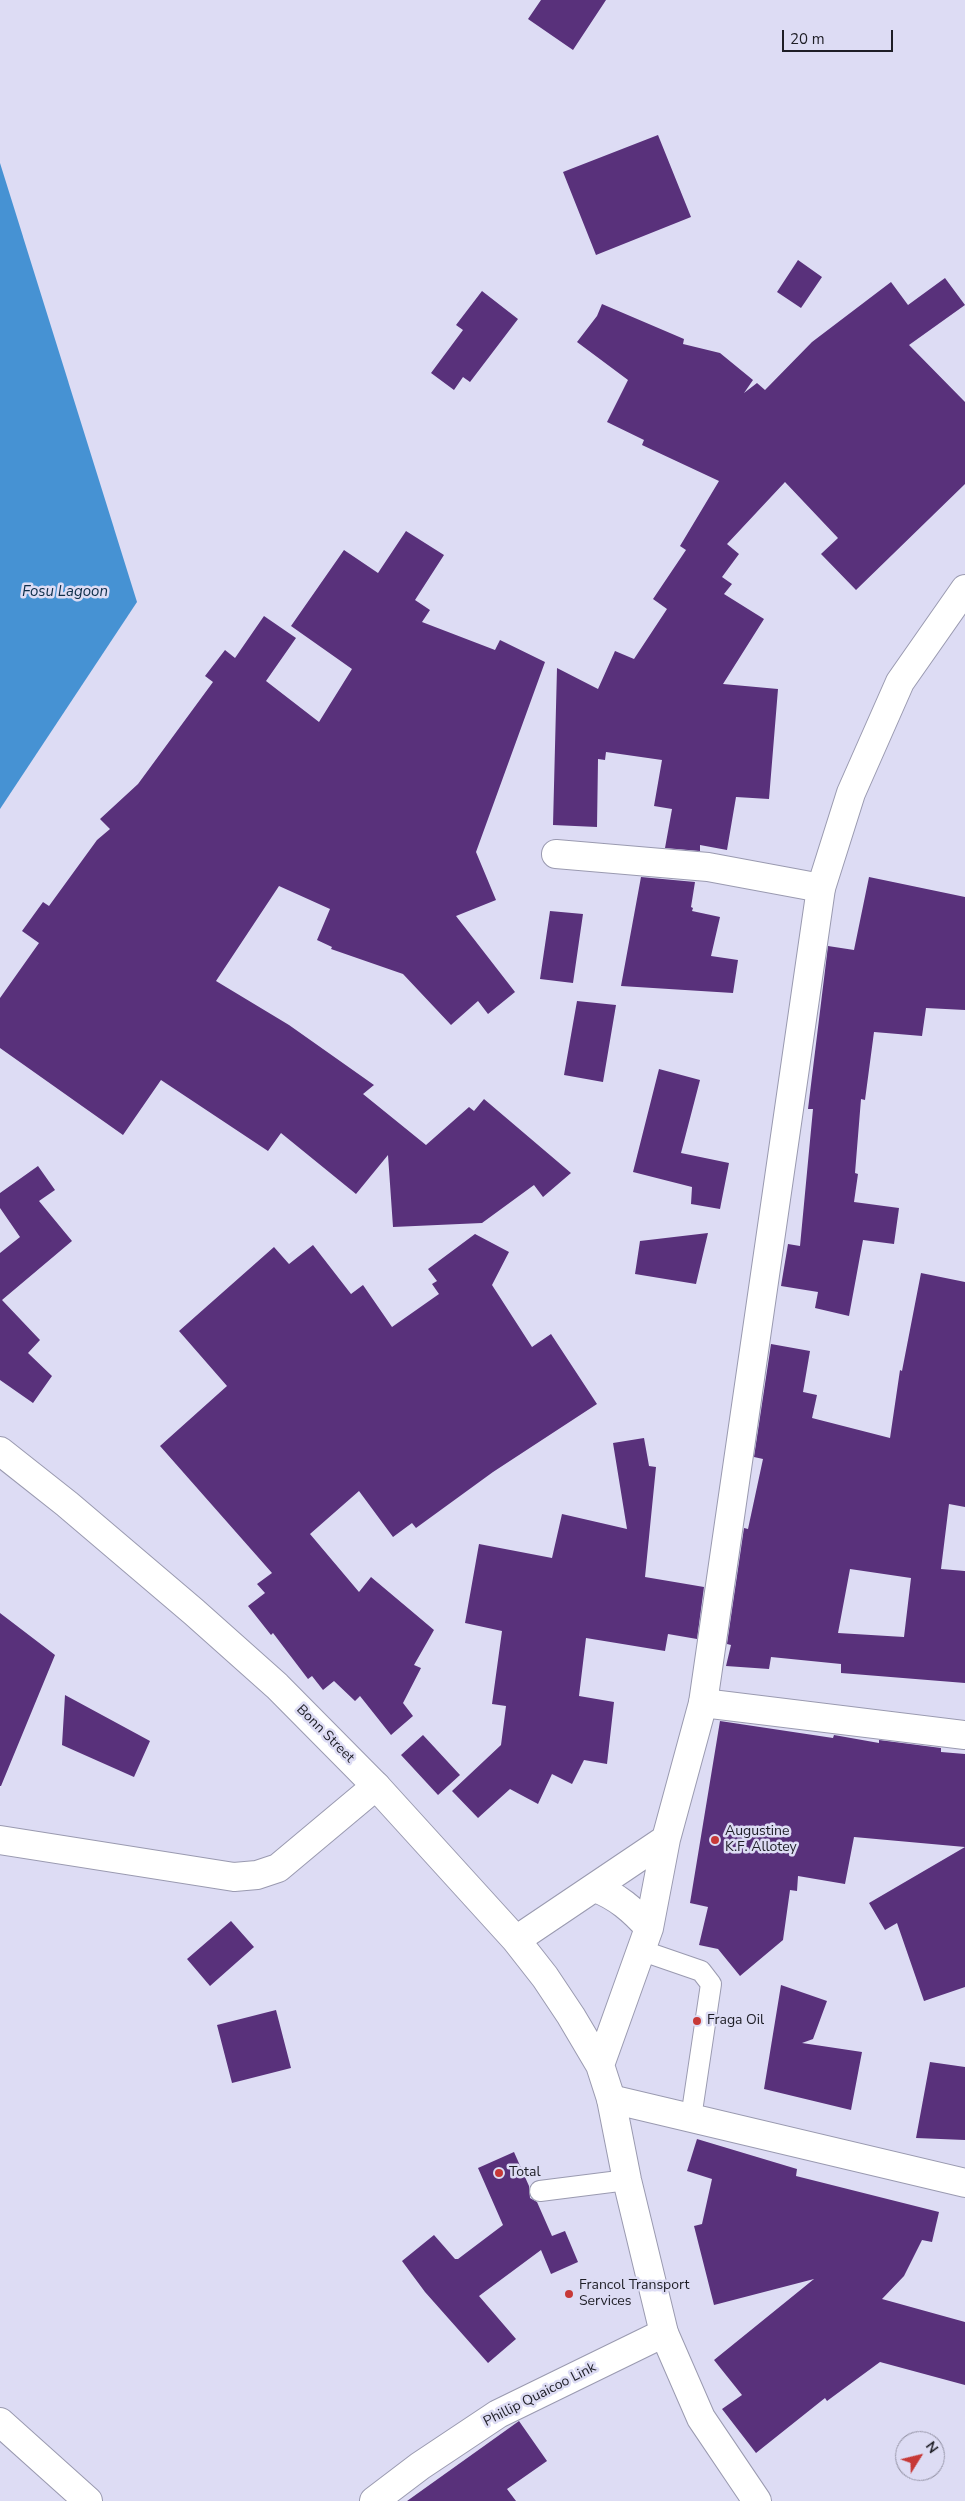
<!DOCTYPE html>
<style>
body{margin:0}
#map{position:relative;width:965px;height:2501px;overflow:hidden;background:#dddcf4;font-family:"Nunito Sans",sans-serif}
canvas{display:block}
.north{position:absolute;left:895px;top:2431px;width:50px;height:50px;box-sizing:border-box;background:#dddcf4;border:1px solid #9190a2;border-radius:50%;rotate:54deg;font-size:14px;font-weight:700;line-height:20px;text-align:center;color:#1e1e26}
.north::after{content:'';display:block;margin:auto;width:18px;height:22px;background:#c73937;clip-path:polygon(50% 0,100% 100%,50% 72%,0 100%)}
.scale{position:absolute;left:782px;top:30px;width:111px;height:22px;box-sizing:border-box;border:2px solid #1e1e26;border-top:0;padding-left:6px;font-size:15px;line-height:18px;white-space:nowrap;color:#1e1e26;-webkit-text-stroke:4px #dddcf4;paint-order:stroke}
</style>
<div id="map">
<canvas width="965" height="2501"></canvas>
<div class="north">N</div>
<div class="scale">20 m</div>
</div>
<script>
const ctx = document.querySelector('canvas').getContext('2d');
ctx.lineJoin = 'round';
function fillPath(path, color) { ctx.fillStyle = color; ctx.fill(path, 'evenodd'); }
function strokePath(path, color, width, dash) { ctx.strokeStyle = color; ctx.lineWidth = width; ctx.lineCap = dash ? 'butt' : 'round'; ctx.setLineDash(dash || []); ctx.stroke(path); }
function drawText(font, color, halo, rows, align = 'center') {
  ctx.font = font + ' "Nunito Sans",sans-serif'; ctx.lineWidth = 5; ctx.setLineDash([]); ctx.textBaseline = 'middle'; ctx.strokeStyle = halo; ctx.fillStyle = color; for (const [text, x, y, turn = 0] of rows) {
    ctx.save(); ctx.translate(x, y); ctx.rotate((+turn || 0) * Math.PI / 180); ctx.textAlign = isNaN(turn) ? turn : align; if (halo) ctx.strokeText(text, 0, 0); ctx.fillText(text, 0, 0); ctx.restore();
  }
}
const water = new Path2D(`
 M 0,163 L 137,602 L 0,809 Z`);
const building = new Path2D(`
 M 541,0 L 606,0 L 573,50 L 528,19 Z
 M 658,135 L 691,217 L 596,255 L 563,172 Z
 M 798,260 L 822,277 L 801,308 L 777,292 Z
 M 945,278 L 965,305 L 909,345 L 965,402 L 965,484 L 856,590 L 821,554 L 838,538 L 785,482 L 727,544 L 739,554 L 722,577 L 732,584 L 724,594 L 764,619 L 723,684 L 778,689 L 769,799 L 736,797 L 727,850 L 700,845 L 700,851 L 665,848 L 672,809 L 654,806 L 662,760 L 606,752 L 605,760 L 598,759 L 597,827 L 553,825 L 557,668 L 598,689 L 615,651 L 634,659 L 667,609 L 653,599 L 686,550 L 680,546 L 719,481 L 642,445 L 644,440 L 607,422 L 628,380 L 577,342 L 597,316 L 602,304 L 684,339 L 683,344 L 720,353 L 753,380 L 744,393 L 757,383 L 765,390 L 812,342 L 891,282 L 908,305 Z
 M 482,291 L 518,319 L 470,382 L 463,377 L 454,390 L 431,373 L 463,330 L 456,325 Z
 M 406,531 L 444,555 L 415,600 L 430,610 L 422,622 L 495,650 L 500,640 L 545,662 L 476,852 L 496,900 L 456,916 L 515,992 L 488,1014 L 478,1001 L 451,1025 L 403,974 L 331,949 L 332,947 L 317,940 L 330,909 L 279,886 L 216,981 L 289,1025 L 374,1085 L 363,1094 L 426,1145 L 469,1107 L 474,1111 L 484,1099 L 571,1173 L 543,1197 L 534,1185 L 482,1223 L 393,1227 L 388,1155 L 356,1194 L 281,1133 L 268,1151 L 161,1080 L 123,1135 L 0,1048 L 0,998 L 39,943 L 22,931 L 43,902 L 49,906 L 97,840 L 110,829 L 100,819 L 138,784 L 213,682 L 205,676 L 225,650 L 235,658 L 264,616 L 296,638 L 266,681 L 319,722 L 352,669 L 291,626 L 344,550 L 378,573 Z
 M 641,877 L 695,882 L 691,907 L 693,908 L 692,911 L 720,917 L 711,956 L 738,960 L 733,993 L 621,986 Z
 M 869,877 L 965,897 L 965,1010 L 926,1008 L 922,1036 L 874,1032 L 865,1100 L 861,1099 L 855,1173 L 858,1174 L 854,1202 L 899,1208 L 894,1244 L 863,1240 L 849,1316 L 815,1308 L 818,1292 L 781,1286 L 788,1244 L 800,1246 L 813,1109 L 808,1109 L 828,946 L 854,950 Z
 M 550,911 L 583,914 L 573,983 L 540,979 Z
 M 577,1001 L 616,1005 L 603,1082 L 564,1075 Z
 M 659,1069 L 700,1080 L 681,1153 L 729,1163 L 720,1209 L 691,1204 L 692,1187 L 633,1172 Z
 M 38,1166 L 55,1190 L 39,1201 L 72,1241 L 2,1300 L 40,1340 L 28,1353 L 52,1376 L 33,1403 L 0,1380 L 0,1253 L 20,1237 L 0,1208 L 0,1193 Z
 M 708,1233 L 696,1284 L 635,1274 L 640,1241 Z
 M 475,1234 L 509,1252 L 492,1285 L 532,1347 L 551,1334 L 597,1404 L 493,1472 L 416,1528 L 412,1523 L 393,1537 L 359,1491 L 310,1534 L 359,1592 L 371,1577 L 434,1630 L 414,1665 L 421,1668 L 403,1703 L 413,1716 L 391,1735 L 360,1696 L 355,1701 L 334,1681 L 323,1690 L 312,1676 L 308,1679 L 273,1633 L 271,1635 L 248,1606 L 265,1593 L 257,1584 L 272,1573 L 160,1446 L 227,1386 L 179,1331 L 274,1247 L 289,1264 L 313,1245 L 351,1294 L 363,1285 L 392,1327 L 439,1294 L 432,1284 L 437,1281 L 428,1269 Z
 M 921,1273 L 965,1282 L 965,1507 L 949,1504 L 941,1569 L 965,1571 L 965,1683 L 841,1673 L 841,1664 L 771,1657 L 769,1669 L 726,1666 L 731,1645 L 727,1644 L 744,1528 L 748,1529 L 763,1459 L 754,1457 L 771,1344 L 810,1351 L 803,1392 L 817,1395 L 812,1418 L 890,1438 L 900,1370 L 902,1371 ZM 850,1569 L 911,1578 L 904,1637 L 838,1633 Z
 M 644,1438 L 649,1466 L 656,1467 L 645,1577 L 704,1587 L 697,1639 L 668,1634 L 665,1651 L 586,1638 L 579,1696 L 614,1702 L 607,1764 L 584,1760 L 572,1784 L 552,1774 L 538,1804 L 510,1789 L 478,1818 L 452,1791 L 501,1745 L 506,1706 L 492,1704 L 502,1631 L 465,1623 L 479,1544 L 552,1558 L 562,1514 L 627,1529 L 613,1443 Z
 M 0,1613 L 55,1655 L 1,1786 L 0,1786 Z
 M 65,1695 L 150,1741 L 134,1777 L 62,1745 Z
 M 720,1721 L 833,1738 L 834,1735 L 879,1743 L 879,1740 L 941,1748 L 941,1752 L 965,1754 L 965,1847 L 854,1837 L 845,1884 L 798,1876 L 797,1891 L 790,1890 L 783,1940 L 740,1976 L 718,1949 L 699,1945 L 708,1907 L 690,1903 Z
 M 423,1735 L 460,1775 L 438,1795 L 401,1755 Z
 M 965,1847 L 965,1987 L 924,2001 L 897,1923 L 885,1930 L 869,1903 Z
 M 231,1921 L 254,1947 L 210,1986 L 187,1959 Z
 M 781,1985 L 827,2001 L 813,2039 L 802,2043 L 862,2052 L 851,2110 L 764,2089 Z
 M 276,2010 L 291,2068 L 232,2083 L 217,2025 Z
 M 930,2062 L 965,2067 L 965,2140 L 916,2138 Z
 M 697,2139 L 797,2169 L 796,2176 L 939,2212 L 932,2242 L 922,2240 L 904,2276 L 882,2299 L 965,2322 L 965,2385 L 880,2362 L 827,2401 L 825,2398 L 756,2453 L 722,2409 L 742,2395 L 714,2360 L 814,2279 L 714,2305 L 694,2226 L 702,2224 L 712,2179 L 687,2171 Z
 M 514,2152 L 529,2186 L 530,2198 L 537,2202 L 552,2236 L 565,2231 L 578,2262 L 551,2274 L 541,2250 L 479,2296 L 516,2339 L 488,2363 L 425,2292 L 402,2261 L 434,2235 L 455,2259 L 458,2259 L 503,2225 L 478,2168 Z
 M 519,2421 L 547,2461 L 507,2489 L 516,2501 L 407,2501 Z`);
const service = new Path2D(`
 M 643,1951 L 701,1971 L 711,1984 L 691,2118
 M 540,2191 L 627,2180`);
const minor = new Path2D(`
 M 556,854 L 708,867 L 821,888
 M 703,1703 L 965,1735
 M 0,1840 L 234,1877 L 257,1875 L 278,1868 L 376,1786
 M 611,2099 L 965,2183
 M 0,2422 L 88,2501
 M 374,2501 L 420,2466 L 498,2414 L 664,2333`);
const tertiary = new Path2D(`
 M 0,1451 L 67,1504 L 194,1612 L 277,1686 L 376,1786 L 516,1940 L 545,1977 L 571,2016 L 600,2065 L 611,2099 L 627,2180 L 664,2333 L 701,2418 L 757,2501
 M 595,1888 C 617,1896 633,1910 649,1928
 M 516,1940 L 666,1839
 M 600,2065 L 649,1928 L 666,1839 L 703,1703 L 821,888 L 851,793 L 900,682 L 965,589`);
const markers = [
 [715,1840,5,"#c73937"],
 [697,2021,5,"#c73937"],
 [499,2173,5,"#c73937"],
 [569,2294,5,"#c73937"]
];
const streetNames = [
 ["Bonn Street",325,1734,45],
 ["Phillip Quaicoo Link",540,2395,-27]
];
const poiNames = [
 ["Augustine",725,1832],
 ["K.F. Allotey",725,1848],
 ["Fraga Oil",707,2021],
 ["Total",509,2173],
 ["Francol Transport",579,2286],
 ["Services",579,2302]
];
const waterNames = [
 ["Fosu Lagoon",65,592]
];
fillPath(water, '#4692d3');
fillPath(building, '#59317b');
strokePath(service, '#9a9ab0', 22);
strokePath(minor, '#9a9ab0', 30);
strokePath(tertiary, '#9a9ab0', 30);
strokePath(service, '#fff', 20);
strokePath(minor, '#fff', 28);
strokePath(tertiary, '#fff', 28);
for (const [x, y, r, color] of markers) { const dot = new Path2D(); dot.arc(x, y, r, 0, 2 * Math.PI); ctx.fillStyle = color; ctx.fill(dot); strokePath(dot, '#dddcf4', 2); }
drawText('14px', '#1e1e26', '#dddcf4', streetNames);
drawText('14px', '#1e1e26', '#dddcf4', poiNames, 'left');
drawText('italic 15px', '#0f2f4a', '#dddcf4', waterNames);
</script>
